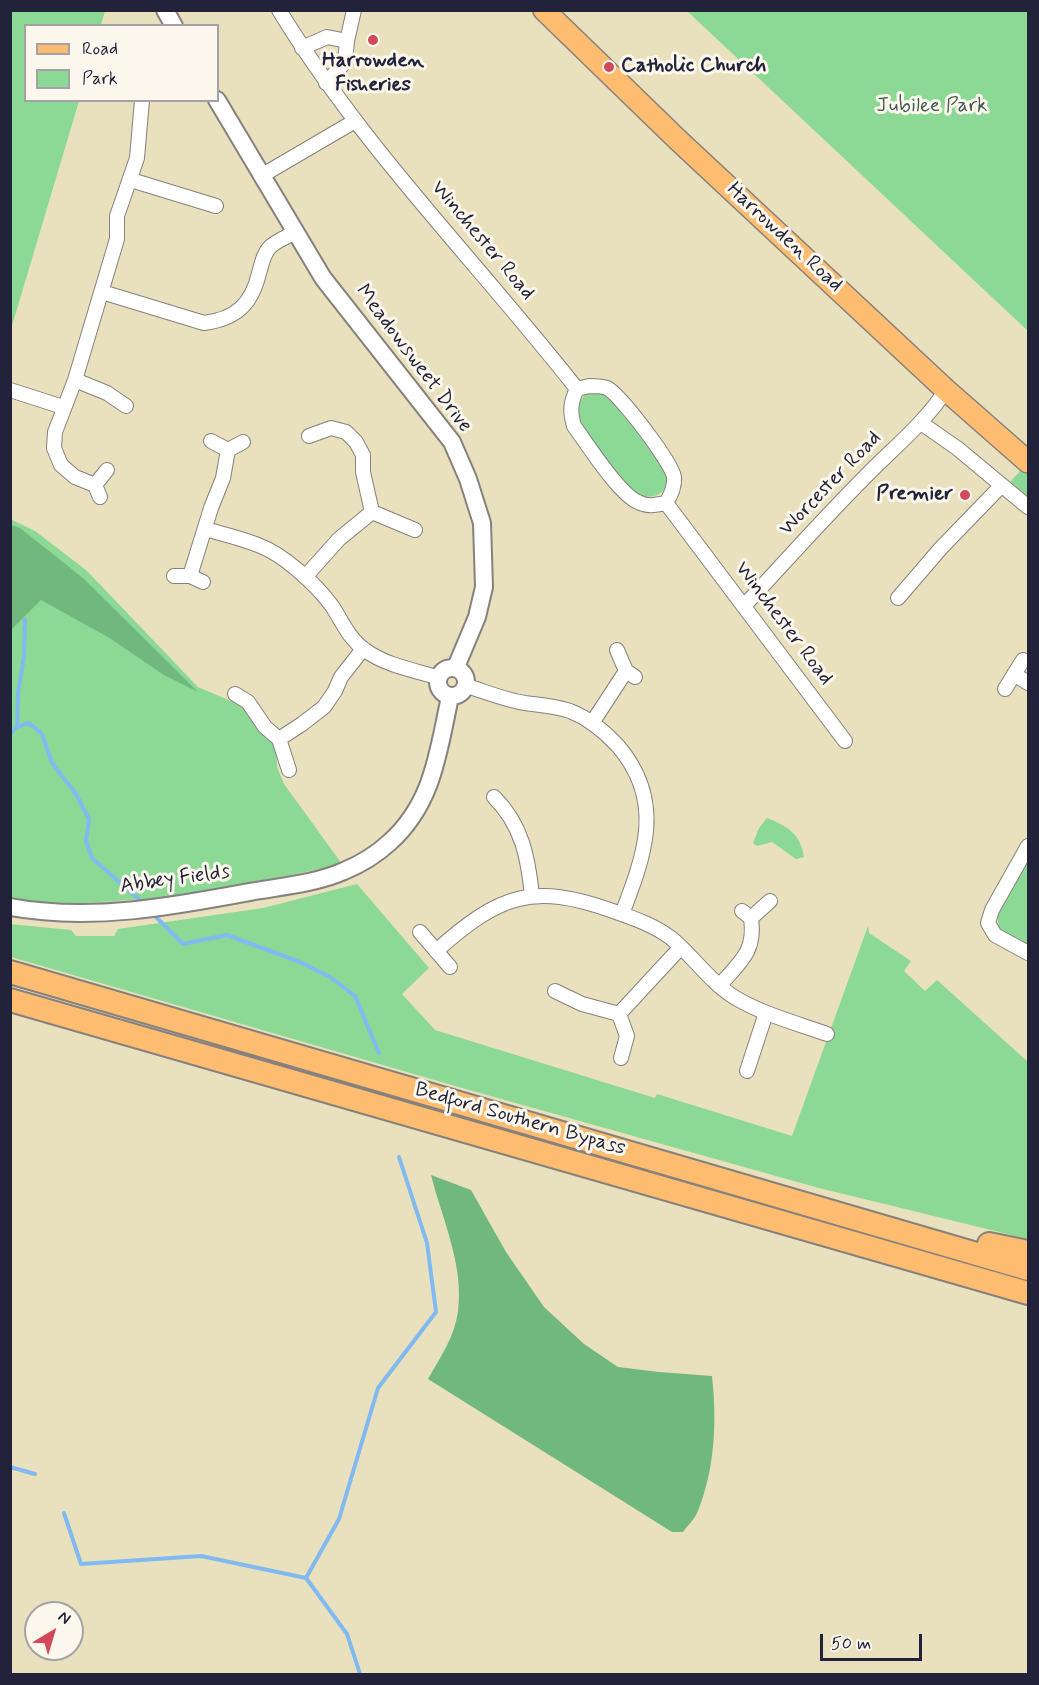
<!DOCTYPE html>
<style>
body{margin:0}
#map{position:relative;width:1039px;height:1685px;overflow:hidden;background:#e9e0bd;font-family:Mynerve,sans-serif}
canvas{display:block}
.frame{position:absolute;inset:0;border:12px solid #22223b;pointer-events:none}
.legend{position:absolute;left:24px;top:24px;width:195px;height:78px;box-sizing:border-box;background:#fbf7ec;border:2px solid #a4a2a5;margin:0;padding:8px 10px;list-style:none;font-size:18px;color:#22223b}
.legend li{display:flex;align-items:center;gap:12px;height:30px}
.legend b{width:30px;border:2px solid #a4a2a5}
.north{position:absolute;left:24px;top:1601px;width:60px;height:60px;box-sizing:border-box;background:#fbf7ec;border:2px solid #a4a2a5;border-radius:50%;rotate:38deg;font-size:16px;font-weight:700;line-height:24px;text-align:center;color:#22223b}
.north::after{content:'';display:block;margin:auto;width:21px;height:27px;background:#d1495b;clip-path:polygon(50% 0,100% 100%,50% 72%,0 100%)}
.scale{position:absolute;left:820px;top:1634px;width:102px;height:27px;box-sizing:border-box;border:3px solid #22223b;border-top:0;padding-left:8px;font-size:18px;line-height:21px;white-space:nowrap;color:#22223b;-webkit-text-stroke:4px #fbf7ec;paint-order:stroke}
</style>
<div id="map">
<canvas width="1039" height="1685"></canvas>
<div class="frame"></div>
<ul class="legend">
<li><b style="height:8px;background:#febc70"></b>Road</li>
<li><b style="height:16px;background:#8cd895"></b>Park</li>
</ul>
<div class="north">N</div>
<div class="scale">50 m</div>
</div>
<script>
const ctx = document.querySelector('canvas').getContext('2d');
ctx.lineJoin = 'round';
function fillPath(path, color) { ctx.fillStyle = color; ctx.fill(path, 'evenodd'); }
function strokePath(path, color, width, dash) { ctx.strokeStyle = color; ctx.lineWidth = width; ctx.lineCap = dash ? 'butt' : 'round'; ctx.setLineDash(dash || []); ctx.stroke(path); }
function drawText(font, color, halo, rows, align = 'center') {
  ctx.font = font + ' Mynerve,sans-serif'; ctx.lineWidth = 6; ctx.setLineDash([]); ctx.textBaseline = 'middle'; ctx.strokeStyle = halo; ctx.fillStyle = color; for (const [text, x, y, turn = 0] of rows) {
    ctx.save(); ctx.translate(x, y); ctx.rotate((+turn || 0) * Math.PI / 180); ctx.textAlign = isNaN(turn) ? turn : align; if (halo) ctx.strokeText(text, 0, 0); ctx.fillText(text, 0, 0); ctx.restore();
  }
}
const green = new Path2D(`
 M 11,10 L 105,11 L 101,25 L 26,26 L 26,100 L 79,101 L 11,329 Z
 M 687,11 L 1028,11 L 1028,331 Z
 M 594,392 C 601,394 609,396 615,401 C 621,407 626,416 632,423 C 641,437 655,450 662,465 C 676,491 654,506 630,490 L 584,431 L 578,416 L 578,403 L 585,395 Z
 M 1023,468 L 1028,472 L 1028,498 L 1010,482 Z
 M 10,519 L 35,531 L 86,570 L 198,687 L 245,707 L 259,732 L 276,742 L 277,767 L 284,784 L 342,864 L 194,896 L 65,904 L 11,900 Z
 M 767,818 C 788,826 801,835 804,857 L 796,859 L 772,842 L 757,846 L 753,843 L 759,828 Z
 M 1028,856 L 1028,949 L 999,931 L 997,910 Z
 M 357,884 L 429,968 L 402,994 L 435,1030 L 655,1098 L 657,1094 L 792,1136 L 868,926 L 869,933 L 911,961 L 904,971 L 925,991 L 937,980 L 1028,1062 L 1028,1239 L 819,1188 L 462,1088 L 11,957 L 10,924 L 71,930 L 76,936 L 114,936 L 118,929 L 263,908 Z`);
const forest = new Path2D(`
 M 11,525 L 20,528 L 83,578 L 198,692 L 164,675 L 108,637 L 41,600 L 11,630 Z
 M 431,1175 L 471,1190 L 506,1252 L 544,1307 L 584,1344 L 618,1367 L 659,1372 L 712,1376 C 717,1422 715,1470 697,1513 C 694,1520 687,1526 683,1532 L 672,1532 L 428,1379 C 440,1358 455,1336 458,1311 C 464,1264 442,1219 431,1175 Z`);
const stream = new Path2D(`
 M 17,727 L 18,693 L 24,657 L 25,619
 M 10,734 L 17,727 L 29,723 L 42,734 L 52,763 L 76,794 L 89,819 L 86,841 L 92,858 L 143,903
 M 152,913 L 183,944 L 227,935 L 300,962 L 330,977 L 355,996 L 379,1053
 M 10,1467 L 35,1474
 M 64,1513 L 81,1564 L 201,1556 L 306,1578
 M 360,1674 L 347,1634 L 306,1578 L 339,1519 L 378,1388 L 436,1312 L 427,1243 L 399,1157`);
const minor = new Path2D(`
 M 279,10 C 363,148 478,263 577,389
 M 302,48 L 327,37 L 347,41
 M 326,83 L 345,62 L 347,41 L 354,10
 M 261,176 L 355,121
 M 131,180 L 216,206
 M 102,292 L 204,323 C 236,319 252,304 259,273 C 262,264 263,254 270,247 C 276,241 287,237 295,232
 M 75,380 L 107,393 L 126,406
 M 589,386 C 594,386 602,386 607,388 C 620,394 672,463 674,477 C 675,487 671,495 666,503 C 656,505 647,507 638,502 C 619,494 588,445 574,426 C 570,412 570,403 577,389 Z
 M 10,390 L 63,407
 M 921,423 L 957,448 L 1028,507
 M 309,436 L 331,428 L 346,432 L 356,442 L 363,455 L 363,472 L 372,512
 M 211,441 L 228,450 L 243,442
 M 95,485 L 107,470
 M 100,497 L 95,485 L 75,477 L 61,465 L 54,448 L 55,432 L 75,380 L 117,239 L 117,216 L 137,158 L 142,100
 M 666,503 L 845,741
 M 205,529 C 223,534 241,538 258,545 C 283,554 316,584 332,606 C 342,621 349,639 365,650 C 385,665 413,670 437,677
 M 174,576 L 190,576 L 203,582
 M 190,576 L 211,508 L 223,478 L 228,450
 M 305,577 L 339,539 L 372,512 L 415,530
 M 898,598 L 941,548 L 1002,485
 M 744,606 C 784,563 823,519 864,478 C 892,449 924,424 946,390
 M 617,650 L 626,671 L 635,677
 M 1014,674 L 1028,683
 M 467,686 C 486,692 505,700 525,703 C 541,705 555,706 570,711 C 588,718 605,732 618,746 C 665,801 645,854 622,914
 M 1005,689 L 1023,660
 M 235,694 L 248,702 L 265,727 L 279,739 L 302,724 L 324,707 L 335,691 L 341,677 L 363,649
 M 592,723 L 626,671
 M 279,739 L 289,770
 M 494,797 C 522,825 528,857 532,896
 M 1028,846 L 992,910 L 988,923 L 995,935 L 1028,953
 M 751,918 L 770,901
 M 420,932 L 450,967
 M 436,951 C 499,895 532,882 613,911 C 633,918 654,925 671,938 C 693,956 709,981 734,997 C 762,1014 796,1023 827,1034
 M 719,986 C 740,962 756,952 751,918 L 742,911
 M 555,991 L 582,1004 L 619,1014
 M 619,1014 L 681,947
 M 619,1014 L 627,1036 L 621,1058
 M 747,1071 L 766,1013`);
const tertiary = new Path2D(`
 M 165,10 L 174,26
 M 217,100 L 323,278 L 452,442 L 468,479 L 482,523 L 484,587 L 477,617 L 456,667
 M438 682a14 14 0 1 1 28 0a14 14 0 1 1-28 0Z
 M 10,907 C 92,922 175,906 255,891 C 284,886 317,883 344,871 C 361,864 377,854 390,842 C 434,802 438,751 450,697`);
const primary = new Path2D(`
 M 544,10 L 678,140 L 946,390 L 1028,462`);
const trunk = new Path2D(`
 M 10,972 L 1028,1269
 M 10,1000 L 1028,1293
 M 989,1244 L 1028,1252`);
const markers = [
 [373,40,6,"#d1495b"],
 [609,67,6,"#d1495b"],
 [965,495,6,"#d1495b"]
];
const poiNames = [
 ["Harrowden",373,62],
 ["Fisheries",373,86],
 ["Catholic Church",621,67,"left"],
 ["Premier",953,495,"right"]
];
const parkNames = [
 ["Jubilee Park",932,107]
];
const streetNames = [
 ["Harrowden Road",784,238,43],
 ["Winchester Road",482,241,50],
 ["Meadowsweet Drive",413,359,53],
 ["Worcester Road",831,484,-46],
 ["Winchester Road",783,624,53],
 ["Abbey Fields",175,880,-8],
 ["Bedford Southern Bypass",520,1120,16]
];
fillPath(green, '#8cd895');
fillPath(forest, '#71b87e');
strokePath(stream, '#81b9f1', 4);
strokePath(minor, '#86817c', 16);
strokePath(tertiary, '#86817c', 20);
strokePath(primary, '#86817c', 24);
strokePath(trunk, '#86817c', 26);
strokePath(minor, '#fff', 14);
strokePath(tertiary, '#fff', 16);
strokePath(primary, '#febc70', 21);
strokePath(trunk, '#febc70', 22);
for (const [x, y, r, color] of markers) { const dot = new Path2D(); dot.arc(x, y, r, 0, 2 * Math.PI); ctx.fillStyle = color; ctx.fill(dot); strokePath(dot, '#fbf7ec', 2); }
drawText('bold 21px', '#22223b', '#fbf7ec', poiNames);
drawText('21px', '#425956', '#fbf7ec', parkNames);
drawText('21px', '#22223b', '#fbf7ec', streetNames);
</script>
